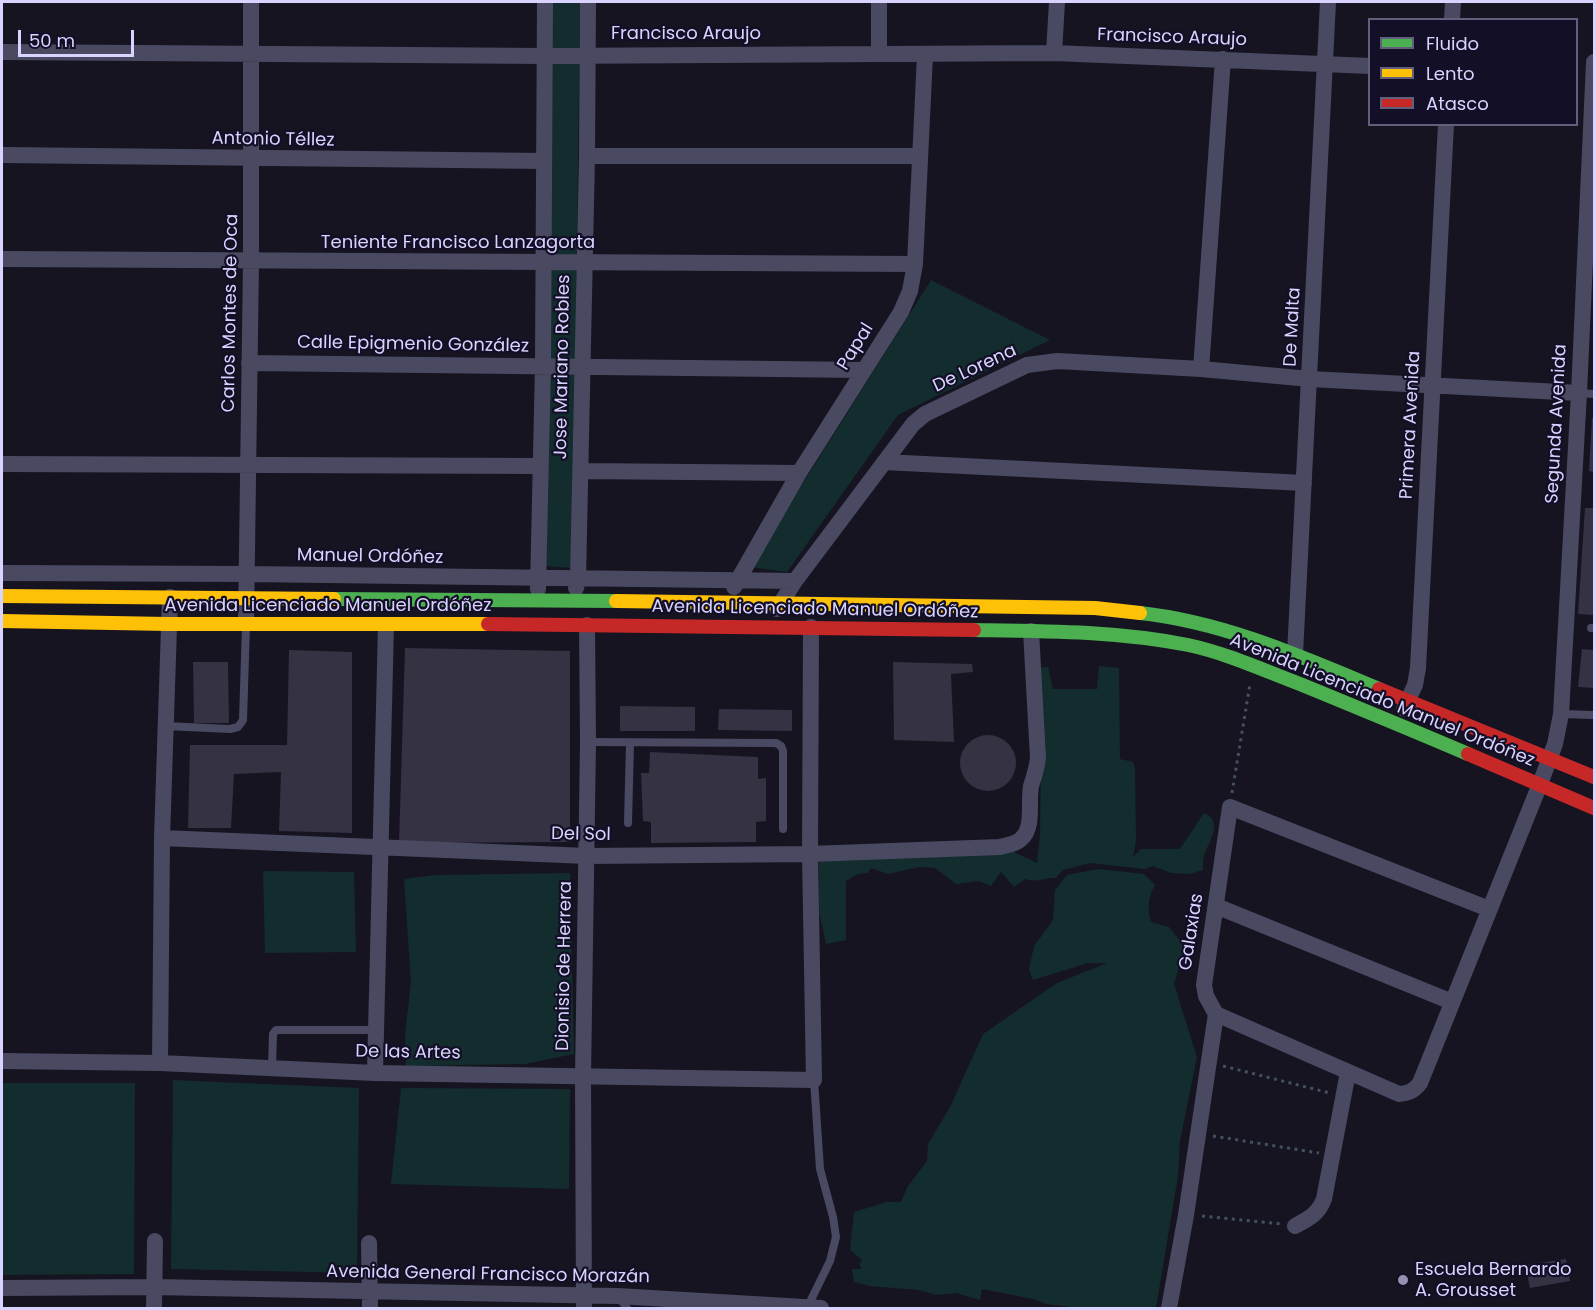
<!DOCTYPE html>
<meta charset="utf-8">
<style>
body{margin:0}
#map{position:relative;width:1596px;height:1310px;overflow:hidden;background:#161421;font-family:Poppins,sans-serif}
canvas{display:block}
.frame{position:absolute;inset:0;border:3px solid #d9d4ff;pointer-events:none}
.legend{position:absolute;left:1368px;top:18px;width:210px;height:108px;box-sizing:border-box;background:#130f26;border:2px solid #625e7d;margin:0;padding:8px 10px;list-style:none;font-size:18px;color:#d9d4ff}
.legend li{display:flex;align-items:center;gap:12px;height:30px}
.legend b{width:30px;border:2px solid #625e7d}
.scale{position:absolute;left:18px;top:30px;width:116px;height:27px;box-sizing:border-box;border:3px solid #d9d4ff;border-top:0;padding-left:8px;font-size:18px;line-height:21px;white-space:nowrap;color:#d9d4ff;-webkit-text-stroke:4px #130f26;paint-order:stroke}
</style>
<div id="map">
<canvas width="1596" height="1310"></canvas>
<div class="frame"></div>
<ul class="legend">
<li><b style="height:8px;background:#4caf50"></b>Fluido</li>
<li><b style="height:8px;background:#ffc107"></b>Lento</li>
<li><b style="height:8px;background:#c62828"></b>Atasco</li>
</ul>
<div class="scale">50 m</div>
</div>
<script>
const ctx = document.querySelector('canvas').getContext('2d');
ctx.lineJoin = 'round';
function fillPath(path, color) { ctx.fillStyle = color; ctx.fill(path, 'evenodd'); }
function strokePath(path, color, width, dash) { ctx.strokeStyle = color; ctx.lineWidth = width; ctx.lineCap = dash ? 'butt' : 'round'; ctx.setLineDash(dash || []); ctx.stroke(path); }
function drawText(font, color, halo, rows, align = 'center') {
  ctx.font = font + ' Poppins,sans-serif'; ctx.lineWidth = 4.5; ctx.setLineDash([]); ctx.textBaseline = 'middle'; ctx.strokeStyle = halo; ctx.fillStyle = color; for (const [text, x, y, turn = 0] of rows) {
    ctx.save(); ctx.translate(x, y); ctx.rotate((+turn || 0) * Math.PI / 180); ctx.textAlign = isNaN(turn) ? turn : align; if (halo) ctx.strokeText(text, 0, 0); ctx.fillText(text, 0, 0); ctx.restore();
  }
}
const green = new Path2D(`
 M 549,2 L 580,2 L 573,568 L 544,566 Z
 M 931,280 L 1050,340 L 898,415 L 787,572 L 750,567 Z
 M 1099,666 L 1119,668 L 1120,759 L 1133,762 L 1135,768 L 1136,841 L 1133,857 L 1141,849 L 1180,849 L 1204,813 C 1225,822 1208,842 1204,856 C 1203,860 1203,866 1203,870 L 1190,874 L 1171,873 L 1153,866 L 1144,869 L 1090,863 L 1063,870 L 1056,878 C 1044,877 1038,883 1025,879 L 1014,887 L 1001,872 L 991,886 L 979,881 L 956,884 L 935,868 L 919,867 L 888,874 L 871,868 L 868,873 L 858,874 L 846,881 L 846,940 L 826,944 L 819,911 L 819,856 L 1009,846 L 1016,853 L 1037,863 L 1040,835 L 1041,746 L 1038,668 L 1048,667 L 1053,689 L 1097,689 Z
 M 1099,869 L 1144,874 L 1155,885 C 1148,898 1147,908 1151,922 L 1169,927 L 1185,947 L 1174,984 L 1197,1057 L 1180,1141 L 1178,1176 L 1156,1308 L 1078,1308 L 1046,1304 L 1033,1299 L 982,1289 L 980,1300 L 956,1293 L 937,1295 L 918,1290 L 869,1286 L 854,1282 L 852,1269 L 861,1269 L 860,1263 L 862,1260 L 850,1250 L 854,1212 L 887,1202 L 901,1202 L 908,1186 L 927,1161 L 928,1144 L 951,1105 L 983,1034 L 1057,983 L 1107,963 L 1088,963 L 1033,980 L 1029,969 L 1034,946 L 1053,920 L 1055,890 L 1067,875 Z
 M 263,871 L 354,872 L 356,952 L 265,953 Z
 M 570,873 L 574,1054 L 525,1064 L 406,1066 L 405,1034 L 411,982 L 404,879 L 436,875 Z
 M 173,1080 L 359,1088 L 357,1273 L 171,1269 Z
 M 2,1083 L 135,1083 L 134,1274 L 2,1275 Z
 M 401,1088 L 570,1089 L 569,1189 L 391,1184 Z`);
const building = new Path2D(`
 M 1592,418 L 1594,418 L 1594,472 L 1589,471 Z
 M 1585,508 L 1594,508 L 1594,615 L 1578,614 Z
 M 405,648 L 570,651 L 570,842 L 399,843 Z
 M 1582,649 L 1594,650 L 1594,688 L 1578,687 Z
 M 289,650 L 352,652 L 352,833 L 279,831 L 281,772 L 234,774 L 231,828 L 188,828 L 190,745 L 287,745 Z
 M 193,662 L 228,662 L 229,723 L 194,723 Z
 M 893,662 L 972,664 L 973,672 L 951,674 L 954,742 L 894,740 Z
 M 620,706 L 695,707 L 695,731 L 620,731 Z
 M 719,709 L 792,710 L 792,731 L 718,730 Z
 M960 763a28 28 0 1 1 56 0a28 28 0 1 1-56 0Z
 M 650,752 L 758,757 L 758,779 L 766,778 L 766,821 L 756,822 L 756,842 L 651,843 L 651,822 L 643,821 L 641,773 L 649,773 Z
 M 1566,1259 L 1570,1281 L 1530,1288 L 1525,1265 Z`);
const path = new Path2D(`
 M 1232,793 L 1250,684
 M 1223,1066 L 1330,1093
 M 1213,1136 L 1319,1153
 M 1202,1216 L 1282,1224`);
const lane = new Path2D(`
 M 1579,393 L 1594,394
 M 1591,628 L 1594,628
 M 1561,714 L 1594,715
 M 165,726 L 230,729 L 238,727 L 243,720 L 246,625
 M 588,742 L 776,743 L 781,746 L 783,751 L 783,829
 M 628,823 L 630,743
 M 272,1068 L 273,1034 L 276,1030 L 376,1030
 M 618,1296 L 627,1308
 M 807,1308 L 830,1261 L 836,1237 L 833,1217 L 820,1169 L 814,1080`);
const street = new Path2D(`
 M 879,2 L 879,53
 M 1452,20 L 1453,2
 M 2,52 L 545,56 L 1054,53 L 1370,66
 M 1054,53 L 1057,2
 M 2,155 L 544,161
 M 587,156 L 920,156
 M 2,259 L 915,264
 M 249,363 L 864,370
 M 1201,369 L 1223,59
 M 884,462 L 1304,483
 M 2,464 L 540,466
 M 581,471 L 799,473
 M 2,573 L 248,574 L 795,581
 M 734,587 L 799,473 L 901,312 L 910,291 L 915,264 L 925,55
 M 576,588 L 578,579 L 587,156 L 588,2
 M 538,589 L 543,365 L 545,2
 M 777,609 L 795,581 L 913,424 L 925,414 L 1027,365 L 1057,361 L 1201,369 L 1310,379 L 1579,393
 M 246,624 L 251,261 L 251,2
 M 1295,654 L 1328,2
 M 1404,709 L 1415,685 L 1418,668 L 1446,124
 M 162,838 L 587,856 L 810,854 L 1000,847 C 1007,845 1017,844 1022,838 C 1034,827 1028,801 1031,786 C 1034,777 1037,768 1038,758 L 1031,631
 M 1216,906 L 1452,1002
 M 1216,1014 L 1399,1094 C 1409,1093 1414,1091 1420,1083 L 1540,784 L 1555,744 L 1561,714 L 1579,393 L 1594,62
 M 2,1061 L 160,1063 L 375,1073 L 814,1080 L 810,854 L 811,627
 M 160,1063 L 162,838 L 170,597
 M 375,1073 L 386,625
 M 1295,1226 C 1310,1218 1318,1214 1324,1199 L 1348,1072
 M 369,1243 L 370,1308
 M 2,1288 L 154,1287 L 617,1296 L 821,1308
 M 154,1308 L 155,1241
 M 584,1308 L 583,1077 L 588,742 L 587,625
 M 1169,1308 L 1186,1215 L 1216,1014 L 1206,996 L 1204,985 L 1230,807 L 1489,909`);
const fast = new Path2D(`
 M 334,599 L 616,601
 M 1140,613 C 1224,622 1302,657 1379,689
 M 974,630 C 1046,631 1117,631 1188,645 C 1226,653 1263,670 1300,684 C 1356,707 1412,730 1468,754`);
const slow = new Path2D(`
 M 2,596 L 334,599
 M 616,601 L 1095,608 L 1140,613
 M 2,621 L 168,624 L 488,624`);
const jam = new Path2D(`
 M 488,624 L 974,630
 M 1379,689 L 1594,777
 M 1468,754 L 1594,808`);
const markers = [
 [1403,1280,6,"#9591b1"]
];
const streetNames = [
 ["Francisco Araujo",686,34],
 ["Francisco Araujo",1172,38,2],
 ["Antonio Téllez",273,140,1],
 ["Teniente Francisco Lanzagorta",458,243],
 ["Carlos Montes de Oca",231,313,-89],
 ["De Malta",1293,327,-87],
 ["Calle Epigmenio González",413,345,1],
 ["Papal",856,347,-58],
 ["Jose Mariano Robles",563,367,-89],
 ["De Lorena",975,369,-25],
 ["Segunda Avenida",1557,424,-87],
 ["Primera Avenida",1411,425,-87],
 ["Manuel Ordóñez",370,557,1],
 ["Avenida Licenciado Manuel Ordóñez",328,606],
 ["Avenida Licenciado Manuel Ordóñez",815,610,1],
 ["Avenida Licenciado Manuel Ordóñez",1382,701,22],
 ["Del Sol",581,835,1],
 ["Galaxias",1192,932,-81],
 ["Dionisio de Herrera",565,966,-89],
 ["De las Artes",408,1053,1],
 ["Avenida General Francisco Morazán",488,1275,1]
];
const poiNames = [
 ["Escuela Bernardo",1415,1270],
 ["A. Grousset",1415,1291]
];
fillPath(green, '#132c2d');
fillPath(building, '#343243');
strokePath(path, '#44505f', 3, [3, 4.5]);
strokePath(lane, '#4a4962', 8);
strokePath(street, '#4a4962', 16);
strokePath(fast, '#4caf50', 14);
strokePath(slow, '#ffc107', 14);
strokePath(jam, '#c62828', 14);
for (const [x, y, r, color] of markers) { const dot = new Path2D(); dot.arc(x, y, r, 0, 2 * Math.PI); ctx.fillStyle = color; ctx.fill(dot); strokePath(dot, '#130f26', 2); }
drawText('18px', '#d9d4ff', '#130f26', streetNames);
drawText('18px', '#d9d4ff', '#130f26', poiNames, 'left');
</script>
